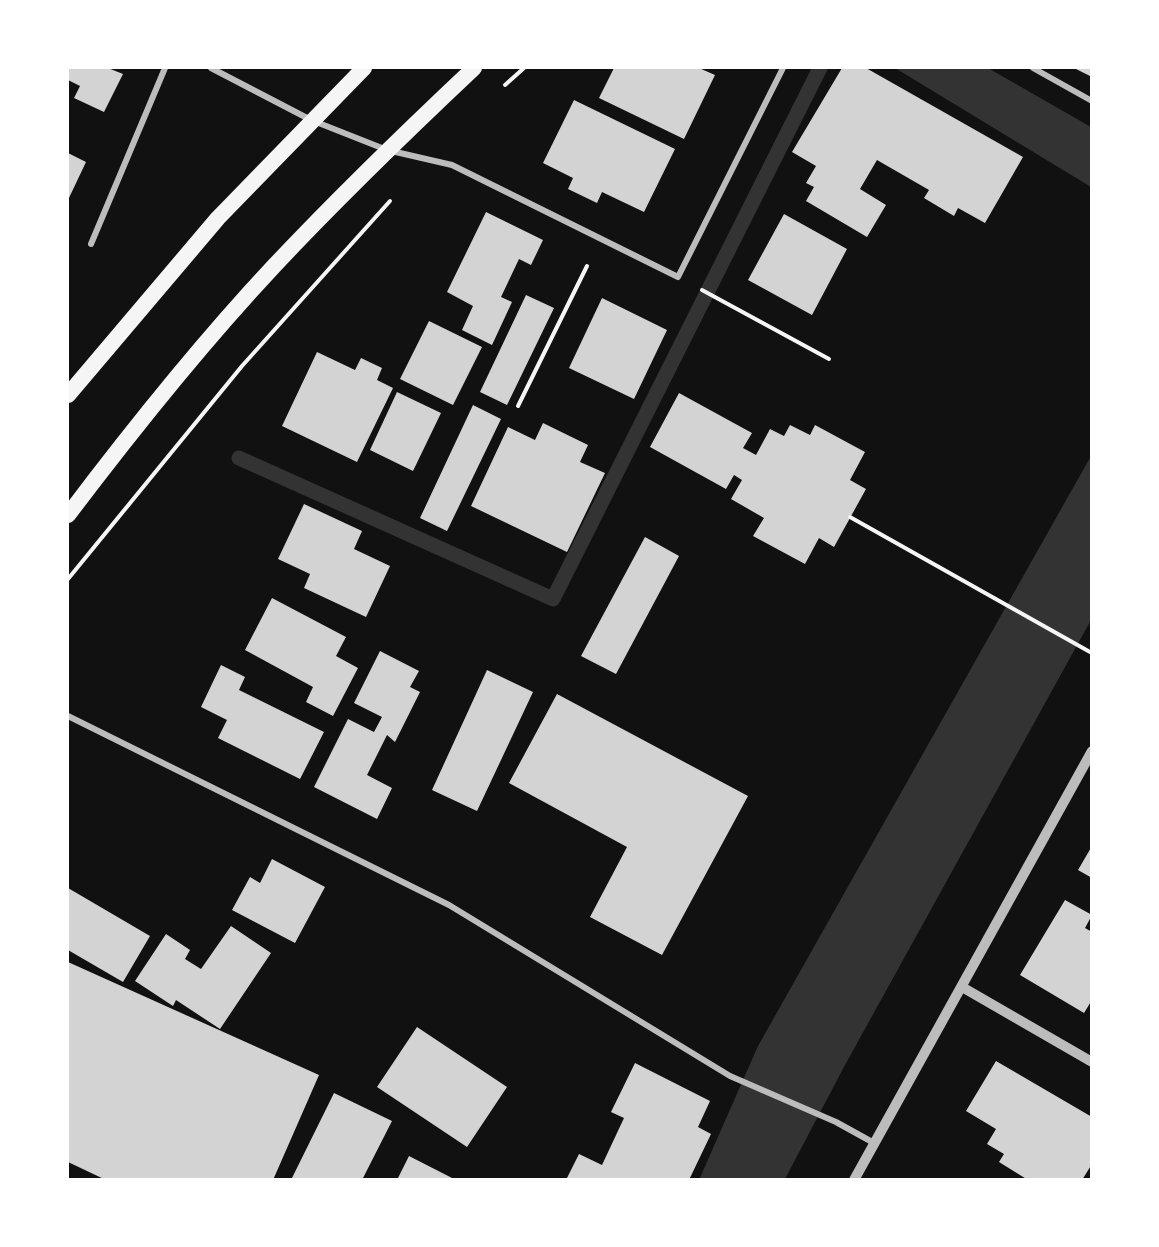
<!DOCTYPE html>
<style>
body{margin:0}
#map{position:relative;width:1159px;height:1247px;overflow:hidden;background:#111;font-family:Rubik,sans-serif}
canvas{display:block}
.frame{position:absolute;inset:0;border:69px solid #fff;pointer-events:none}
</style>
<div id="map">
<canvas width="1159" height="1247"></canvas>
<div class="frame"></div>
</div>
<script>
const ctx = document.querySelector('canvas').getContext('2d');
ctx.lineJoin = 'round';
function fillPath(path, color) { ctx.fillStyle = color; ctx.fill(path, 'evenodd'); }
function strokePath(path, color, width, dash) { ctx.strokeStyle = color; ctx.lineWidth = width; ctx.lineCap = dash ? 'butt' : 'round'; ctx.setLineDash(dash || []); ctx.stroke(path); }
const water = new Path2D(`
 M 895,68 L 988,68 L 1091,127 L 1091,187 Z
 M 1091,456 L 1091,620 L 845,1065 L 785,1179 L 699,1180 L 758,1046 Z`);
const stream = new Path2D(`
 M 239,458 L 553,599 L 820,68`);
const building = new Path2D(`
 M 68,68 L 108,68 L 123,74 L 104,112 L 74,98 L 80,86 L 68,80 Z
 M 614,68 L 699,68 L 715,75 L 684,139 L 599,98 Z
 M 842,68 L 866,68 L 1023,157 L 985,223 L 958,208 L 954,216 L 924,198 L 929,190 L 877,160 L 860,189 L 886,205 L 867,237 L 806,201 L 814,187 L 806,183 L 816,166 L 792,152 Z
 M 1074,68 L 1092,68 L 1092,77 Z
 M 574,100 L 675,149 L 644,212 L 602,192 L 597,203 L 568,189 L 573,178 L 543,163 Z
 M 68,153 L 86,162 L 68,200 Z
 M 486,212 L 543,240 L 531,265 L 519,259 L 501,297 L 512,302 L 492,345 L 462,330 L 473,306 L 447,292 Z
 M 784,214 L 847,249 L 812,315 L 748,280 Z
 M 526,295 L 554,308 L 507,405 L 480,392 Z
 M 602,298 L 667,330 L 634,399 L 569,368 Z
 M 429,321 L 482,347 L 453,405 L 400,379 Z
 M 317,352 L 355,370 L 361,358 L 382,368 L 377,380 L 393,388 L 357,462 L 282,426 Z
 M 397,392 L 441,413 L 413,471 L 370,450 Z
 M 679,393 L 752,433 L 743,448 L 756,455 L 770,429 L 784,436 L 790,425 L 810,435 L 815,425 L 865,452 L 850,480 L 866,489 L 834,547 L 819,538 L 805,564 L 753,536 L 764,518 L 731,499 L 742,480 L 734,475 L 726,489 L 650,447 Z
 M 473,405 L 501,419 L 447,531 L 420,518 Z
 M 543,423 L 588,445 L 580,462 L 605,473 L 567,552 L 471,506 L 508,427 L 535,440 Z
 M 304,504 L 362,531 L 354,549 L 390,566 L 366,617 L 304,588 L 310,574 L 278,559 Z
 M 645,537 L 679,556 L 616,674 L 581,656 Z
 M 272,598 L 346,637 L 336,656 L 358,668 L 333,716 L 306,702 L 313,687 L 245,650 Z
 M 380,651 L 419,671 L 410,687 L 420,692 L 395,742 L 387,735 L 367,775 L 392,788 L 377,819 L 314,787 L 348,719 L 374,732 L 382,717 L 354,703 Z
 M 221,665 L 245,677 L 239,690 L 324,732 L 300,779 L 218,738 L 227,720 L 201,707 Z
 M 487,670 L 533,692 L 477,811 L 432,790 Z
 M 557,694 L 748,796 L 662,955 L 590,917 L 627,847 L 509,783 Z
 M 1092,846 L 1092,878 L 1078,870 Z
 M 272,859 L 325,887 L 295,943 L 232,910 L 250,877 L 260,883 Z
 M 68,888 L 150,936 L 123,982 L 68,950 Z
 M 1065,900 L 1092,915 L 1085,928 L 1092,932 L 1092,1000 L 1084,1013 L 1020,975 Z
 M 231,926 L 271,953 L 220,1029 L 176,1000 L 173,1006 L 135,981 L 166,934 L 190,950 L 185,959 L 201,969 Z
 M 68,962 L 319,1075 L 273,1180 L 106,1180 L 68,1162 Z
 M 417,1027 L 507,1087 L 467,1147 L 377,1087 Z
 M 996,1061 L 1092,1117 L 1092,1164 L 1082,1180 L 1028,1180 L 999,1162 L 1004,1154 L 987,1144 L 996,1129 L 966,1111 Z
 M 635,1063 L 710,1101 L 698,1127 L 711,1134 L 689,1180 L 566,1180 L 579,1154 L 602,1165 L 624,1118 L 611,1112 Z
 M 334,1093 L 392,1121 L 362,1180 L 291,1180 Z
 M 409,1156 L 456,1180 L 397,1180 Z`);
const path = new Path2D(`
 M 505,85 L 524,68
 M 702,290 L 829,359
 M 518,406 L 587,266
 M 850,517 L 1090,652
 M 68,579 L 242,366 L 390,201`);
const minor = new Path2D(`
 M 211,68 L 311,120 L 387,150 L 452,165 L 678,277 L 783,68
 M 1033,68 L 1092,101
 M 91,244 L 165,68
 M 68,716 L 449,905 L 730,1076 L 836,1122 L 874,1143`);
const tertiary = new Path2D(`
 M 962,987 L 1092,1062
 M 854,1180 L 1092,751`);
const trunk = new Path2D(`
 M 68,395 L 218,218 L 364,68
 M 68,515 C 133,429 200,345 274,266 C 338,198 406,132 474,68`);
fillPath(water, '#333');
strokePath(stream, '#333', 15);
fillPath(building, '#d3d3d3');
strokePath(path, '#f5f5f5', 4);
strokePath(minor, '#bcbcbc', 6);
strokePath(tertiary, '#bcbcbc', 10);
strokePath(trunk, '#f5f5f5', 16);
</script>
